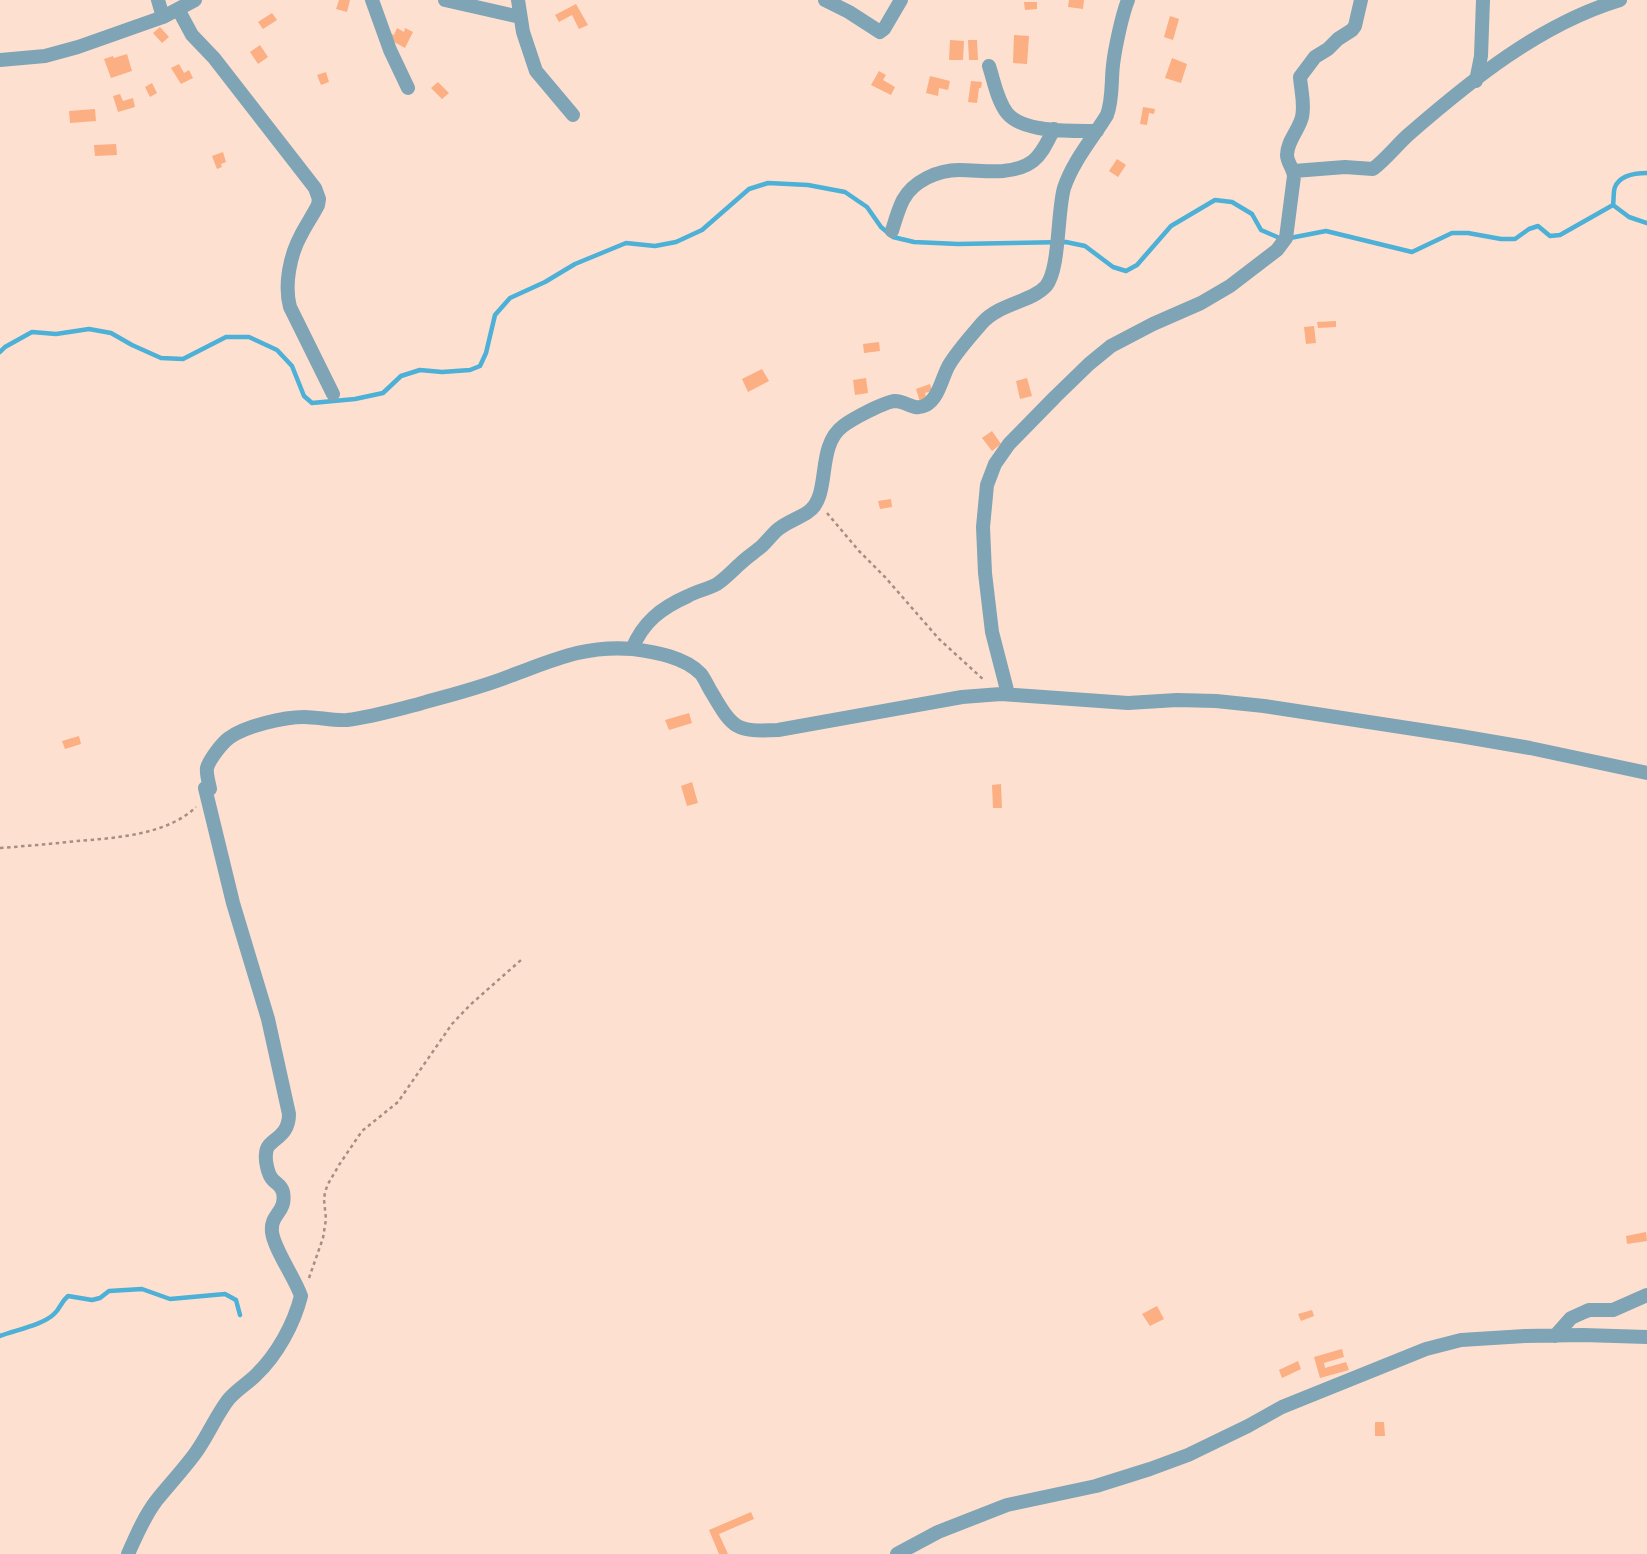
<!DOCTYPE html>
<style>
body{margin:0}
canvas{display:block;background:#fde0d0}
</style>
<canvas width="1647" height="1554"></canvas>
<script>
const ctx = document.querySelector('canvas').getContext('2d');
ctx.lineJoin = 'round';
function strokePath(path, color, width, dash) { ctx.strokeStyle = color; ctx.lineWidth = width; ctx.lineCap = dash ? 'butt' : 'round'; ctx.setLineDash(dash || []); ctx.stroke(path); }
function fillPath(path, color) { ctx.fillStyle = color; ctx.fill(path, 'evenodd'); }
const stream = new Path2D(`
 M 1613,205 C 1614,200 1613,192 1615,187 C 1620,175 1636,173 1647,173
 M 1613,205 L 1629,217 L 1647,223
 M 1290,238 L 1326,231 L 1412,252 L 1452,233 L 1468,233 L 1501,239 L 1515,239 L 1529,229 L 1538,226 L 1550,236 L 1560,235 L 1613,205
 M 0,352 L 5,347 L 32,332 L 56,334 L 89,329 L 111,333 L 132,345 L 161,358 L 183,359 L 226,337 L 249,337 L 277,350 L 292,366 L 304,396 L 312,403 L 355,399 L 383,393 L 401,376 L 420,370 L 442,372 L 470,370 L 480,366 L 486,353 L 495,315 L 510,298 L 545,282 L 575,264 L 626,243 L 655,246 L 676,242 L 702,230 L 749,189 L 768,183 L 808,185 L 845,192 L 867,207 L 881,227 L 893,237 L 914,242 L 958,244 L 1066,242 L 1085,246 L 1113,267 L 1126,271 L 1137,265 L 1171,226 L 1215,200 L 1232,202 L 1252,214 L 1261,230 L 1282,239
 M 0,1336 C 15,1330 43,1325 54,1314 C 60,1309 60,1303 68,1296 L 92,1300 L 100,1298 L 109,1291 L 142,1289 L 170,1299 L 225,1294 L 236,1300 L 240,1315`);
const building = new Path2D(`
 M 339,0 L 350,0 L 347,12 L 336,9 Z
 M 1069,0 L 1084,0 L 1083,9 L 1068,7 Z
 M 1024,2 L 1037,2 L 1037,9 L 1025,10 Z
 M 576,4 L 588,25 L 579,29 L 572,15 L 559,22 L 555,15 Z
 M 272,13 L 277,20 L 263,29 L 258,22 Z
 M 1170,16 L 1179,19 L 1173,40 L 1164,37 Z
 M 160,27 L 169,37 L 162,43 L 153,33 Z
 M 397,28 L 404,32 L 405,28 L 413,32 L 405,48 L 387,38 L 390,33 L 394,35 Z
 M 1014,35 L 1029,36 L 1027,64 L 1013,63 Z
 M 950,40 L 964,41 L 963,60 L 949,60 Z
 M 968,40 L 977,40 L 978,60 L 969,60 Z
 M 260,45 L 268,57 L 258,64 L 250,52 Z
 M 127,54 L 132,71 L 111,78 L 104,59 L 113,56 L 114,58 Z
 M 1172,58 L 1187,64 L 1181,83 L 1165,78 Z
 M 179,64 L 184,73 L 189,70 L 193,78 L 181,84 L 171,68 Z
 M 879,71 L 886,75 L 883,80 L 895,87 L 891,95 L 871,85 Z
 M 326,72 L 329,82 L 321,85 L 317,75 Z
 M 930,76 L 950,81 L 948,90 L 939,88 L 938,96 L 926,93 Z
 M 971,81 L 982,82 L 981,88 L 979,88 L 977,103 L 968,102 Z
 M 438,82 L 449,93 L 442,99 L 431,88 Z
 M 152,83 L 157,93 L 150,97 L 145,87 Z
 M 120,94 L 123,101 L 133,98 L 135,107 L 118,112 L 113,96 Z
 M 1143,107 L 1155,109 L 1154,114 L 1149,113 L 1147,125 L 1140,124 Z
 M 95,109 L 96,121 L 70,123 L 69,111 Z
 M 116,144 L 117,155 L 95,156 L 94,145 Z
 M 223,152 L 226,162 L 221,164 L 222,167 L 217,169 L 212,156 Z
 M 1117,159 L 1126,165 L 1118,177 L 1109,171 Z
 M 1336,321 L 1336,327 L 1318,328 L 1317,322 Z
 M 1314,326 L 1316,343 L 1306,344 L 1304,327 Z
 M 879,342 L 880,351 L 864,353 L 863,344 Z
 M 762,369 L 769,381 L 748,392 L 742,379 Z
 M 866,378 L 868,393 L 855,395 L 853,380 Z
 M 1027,378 L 1032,396 L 1020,399 L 1016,381 Z
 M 930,384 L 932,391 L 925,393 L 927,400 L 920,402 L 916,389 Z
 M 992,431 L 1001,444 L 992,451 L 982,438 Z
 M 891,499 L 892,507 L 880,509 L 878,501 Z
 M 689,713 L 692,723 L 669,730 L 665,720 Z
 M 79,736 L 81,744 L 65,749 L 62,741 Z
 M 692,782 L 698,803 L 687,806 L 681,786 Z
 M 1001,784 L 1002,808 L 993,808 L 992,785 Z
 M 1646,1232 L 1647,1241 L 1627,1244 L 1626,1236 Z
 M 1157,1306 L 1164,1319 L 1150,1326 L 1142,1314 Z
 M 1312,1310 L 1314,1316 L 1301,1321 L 1298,1314 Z
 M 1342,1349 L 1344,1357 L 1324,1363 L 1325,1368 L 1346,1362 L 1349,1370 L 1320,1378 L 1314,1357 Z
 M 1298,1361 L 1301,1369 L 1282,1378 L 1279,1370 Z
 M 1375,1422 L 1384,1422 L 1385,1436 L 1375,1436 Z
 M 751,1512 L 754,1519 L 719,1534 L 728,1554 L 719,1554 L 709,1530 Z`);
const path = new Path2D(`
 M 827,513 L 859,551 L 885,577 L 939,639 L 985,681
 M 0,848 C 26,846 51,844 77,841 C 115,838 167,835 196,807
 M 309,1278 L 323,1238 L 326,1219 L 324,1200 L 325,1192 L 328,1184 L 339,1165 L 362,1131 L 398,1102 L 452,1024 L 470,1005 L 521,960`);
const street = new Path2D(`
 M 158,0 L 163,17
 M 372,0 L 390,50 L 408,88
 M 445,0 L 520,17
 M 518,0 L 523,32 L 536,71 L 573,115
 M 825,0 L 849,12 L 880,32 L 884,29 L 901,0
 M 178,9 L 192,35 L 214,58 L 315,188 L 319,199 L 318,205 C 313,215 306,225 301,235 C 290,255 284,285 290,307 L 333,394
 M 0,60 L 45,56 L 78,47 L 163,17 L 195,0
 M 989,66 C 994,81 997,100 1007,113 C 1023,133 1073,131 1097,131
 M 1476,81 L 1481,56 L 1483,0
 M 1294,171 L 1345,167 L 1373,169 C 1386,159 1396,146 1408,135 C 1470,81 1540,24 1620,0
 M 892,231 C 895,221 898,210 903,200 C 913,181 938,170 959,170 C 974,170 988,172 1003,171 C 1014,170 1024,168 1033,161 C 1043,153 1048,140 1054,129
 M 632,649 C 643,622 661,608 688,596 C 697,591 708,589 717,584 C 726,578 733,570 741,563 C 747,557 755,552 762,546 C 767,541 771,536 776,531 C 786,522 798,519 808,512 C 832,496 815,447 843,426 C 852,419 884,402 895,401 C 907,401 914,412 926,405 C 939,398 942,377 949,365 C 958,350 971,336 982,323 C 1000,303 1032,302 1046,286 C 1060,269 1057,213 1064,188 C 1073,161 1093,138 1107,115 C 1113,99 1111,81 1113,65 C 1115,48 1122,15 1128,0
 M 1008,694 L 992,632 L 985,573 L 983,527 L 987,485 L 995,464 L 1009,444 L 1055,397 L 1089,364 L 1111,346 L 1153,324 L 1201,303 L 1230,286 L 1277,250 L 1286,238 L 1294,176 C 1293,168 1287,162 1287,155 C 1287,141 1299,130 1302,117 C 1305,104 1301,91 1300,77 L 1315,57 L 1328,49 L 1338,39 L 1352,30 L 1355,26 L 1361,0
 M 1555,1336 L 1571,1318 L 1582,1313 L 1589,1310 L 1613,1310 L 1647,1295
 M 128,1554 C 136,1536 144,1517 156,1501 C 168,1486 182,1471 194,1455 C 207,1438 215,1417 228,1400 C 236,1390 247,1384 256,1375 C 277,1355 294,1324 301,1296 C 295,1278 274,1249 272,1232 C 270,1213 287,1213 283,1192 C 281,1185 278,1185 273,1180 C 268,1175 265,1161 266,1154 C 266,1138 289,1140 289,1114 L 268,1019 L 233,903 L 205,788 L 210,789 C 209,783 206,774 207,768 C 209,760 222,743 229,738 C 245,726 284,717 304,717 C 318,717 333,721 347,720 C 371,717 395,710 419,704 C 450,695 480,688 510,676 C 554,660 584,645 633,649 C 655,652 685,657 701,674 C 705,679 708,687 712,693 C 733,729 736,732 778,730 L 962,697 L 1001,694 L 1128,703 L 1177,700 L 1216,701 L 1264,706 L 1460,736 L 1530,748 L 1647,773
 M 897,1554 L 938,1532 L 1007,1505 L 1096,1486 L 1150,1469 L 1188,1455 L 1248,1426 L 1282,1407 L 1426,1349 L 1461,1340 L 1525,1336 L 1583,1335 L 1647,1337`);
strokePath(stream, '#4db0d7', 4.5);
fillPath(building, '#fbaf82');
strokePath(path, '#a58f83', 2.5, [3.5, 3.5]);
strokePath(street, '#7ea4b5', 14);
</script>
